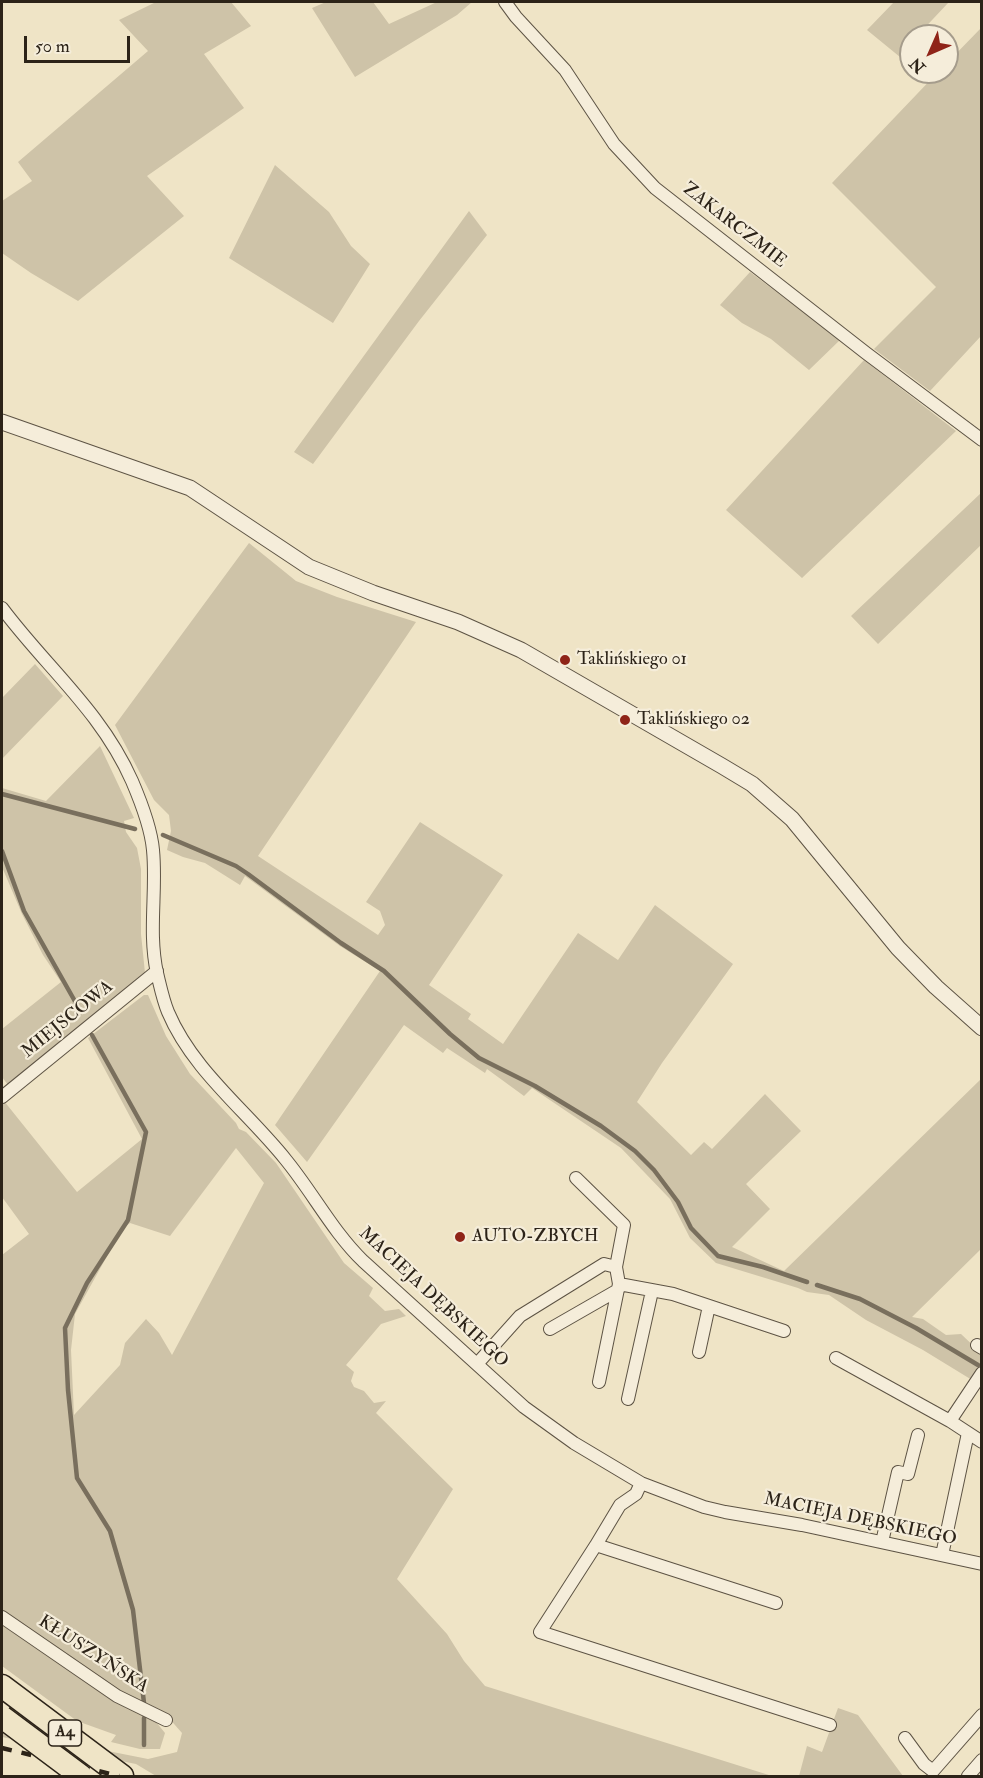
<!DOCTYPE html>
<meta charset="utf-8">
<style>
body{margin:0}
#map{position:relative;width:983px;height:1778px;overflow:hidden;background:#efe4c6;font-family:"IM FELL Double Pica",serif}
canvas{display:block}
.frame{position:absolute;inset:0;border:3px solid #2c2318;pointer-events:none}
.north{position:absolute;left:899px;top:24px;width:60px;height:60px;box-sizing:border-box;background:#f5edda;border:2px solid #a59c8c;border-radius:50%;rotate:225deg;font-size:16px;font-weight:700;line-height:24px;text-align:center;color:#2c2318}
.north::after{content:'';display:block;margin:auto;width:21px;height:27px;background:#8f2418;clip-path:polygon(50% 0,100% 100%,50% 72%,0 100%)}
.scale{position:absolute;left:24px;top:36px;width:106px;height:27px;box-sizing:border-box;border:3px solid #2c2318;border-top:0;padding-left:8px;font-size:18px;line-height:21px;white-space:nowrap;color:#2c2318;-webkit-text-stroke:4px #f5edda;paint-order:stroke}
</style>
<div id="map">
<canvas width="983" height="1778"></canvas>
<div class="frame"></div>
<div class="north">N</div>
<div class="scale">50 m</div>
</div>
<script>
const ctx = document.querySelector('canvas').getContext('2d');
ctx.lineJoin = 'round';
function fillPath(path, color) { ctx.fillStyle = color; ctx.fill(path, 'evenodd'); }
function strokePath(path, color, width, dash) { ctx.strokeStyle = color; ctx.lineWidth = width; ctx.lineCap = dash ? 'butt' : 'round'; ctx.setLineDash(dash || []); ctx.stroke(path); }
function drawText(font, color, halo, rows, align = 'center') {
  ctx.font = font + ' "IM FELL Double Pica",serif'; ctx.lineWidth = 4.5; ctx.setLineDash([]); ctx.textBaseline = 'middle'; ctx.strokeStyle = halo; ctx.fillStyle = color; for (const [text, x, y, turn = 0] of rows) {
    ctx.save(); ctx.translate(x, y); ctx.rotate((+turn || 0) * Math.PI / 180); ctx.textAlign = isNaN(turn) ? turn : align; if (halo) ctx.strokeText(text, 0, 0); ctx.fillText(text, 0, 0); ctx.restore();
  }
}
const green = new Path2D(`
 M 156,2 L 231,2 L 251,26 L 204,54 L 244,108 L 147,176 L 184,216 L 78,301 L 31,273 L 2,253 L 2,201 L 32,181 L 18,162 L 148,51 L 119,20 Z
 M 326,2 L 373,2 L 389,24 L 437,2 L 472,2 L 457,15 L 355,77 L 312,8 Z
 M 894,2 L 949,2 L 917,36 L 911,36 L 911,43 L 900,57 L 867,30 Z
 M 981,28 L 981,336 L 930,391 L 874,349 L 936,287 L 832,183 L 938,72 L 947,72 L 947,63 Z
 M 275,165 L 329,212 L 351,246 L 370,264 L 333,323 L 229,258 Z
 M 469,211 L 487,235 L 419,321 L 313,464 L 294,452 Z
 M 750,272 L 840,340 L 809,370 L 771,339 L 742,323 L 720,305 Z
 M 864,360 L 956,431 L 802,578 L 726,510 Z
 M 981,493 L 981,545 L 878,644 L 851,616 Z
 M 249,543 L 296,581 L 337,597 L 416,622 L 258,856 L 378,935 L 385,925 L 380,911 L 366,902 L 420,822 L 503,875 L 429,985 L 471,1014 L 468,1019 L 503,1044 L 578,933 L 618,960 L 655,905 L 733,964 L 662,1063 L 637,1102 L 691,1155 L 704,1142 L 712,1149 L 765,1094 L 801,1131 L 746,1184 L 770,1209 L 732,1247 L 784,1271 L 981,1079 L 981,1249 L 912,1317 L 923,1319 L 946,1335 L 961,1334 L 981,1353 L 981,1366 L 972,1380 L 923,1350 L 866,1320 L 829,1295 L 807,1292 L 798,1288 L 716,1263 L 690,1238 L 670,1199 L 621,1148 L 532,1088 L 524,1096 L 487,1069 L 485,1073 L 447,1048 L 443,1053 L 404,1025 L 307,1162 L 275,1125 L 380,971 L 340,946 L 245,876 L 240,885 L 205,863 L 183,857 L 167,850 L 171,831 L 169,815 L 154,800 L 115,725 Z
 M 35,664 L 63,696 L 2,759 L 2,698 Z
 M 100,746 L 134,818 L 124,821 L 126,832 L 137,848 L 141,869 L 141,934 L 145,973 L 8,1085 L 2,1077 L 2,1029 L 61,982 L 43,955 L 22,914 L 2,867 L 2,788 L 46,801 Z
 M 144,995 L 148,995 L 166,1036 L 190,1074 L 236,1123 L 239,1129 L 246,1132 L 276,1163 L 344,1263 L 373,1288 L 369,1296 L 385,1311 L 399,1309 L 406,1316 L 381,1324 L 346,1365 L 354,1372 L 351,1381 L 354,1387 L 364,1391 L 374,1403 L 386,1401 L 376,1413 L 453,1489 L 397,1579 L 447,1634 L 464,1661 L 485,1686 L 772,1776 L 156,1776 L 136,1764 L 2,1737 L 2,1730 L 148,1759 L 177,1752 L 182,1733 L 167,1716 L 128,1697 L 2,1612 L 2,1255 L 29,1234 L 2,1197 L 2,1103 L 4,1101 L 77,1192 L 142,1139 L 88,1038 ZM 236,1148 L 264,1183 L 172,1355 L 159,1333 L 146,1319 L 125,1343 L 120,1365 L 74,1415 L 71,1350 L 75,1314 L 122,1229 L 130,1223 L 170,1236 Z
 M 2,1622 L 152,1717 L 165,1733 L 160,1749 L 140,1749 L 111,1742 L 116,1735 L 77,1721 L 2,1666 Z
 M 838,1708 L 858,1715 L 903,1776 L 799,1776 L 807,1746 L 822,1752 Z`);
const stream = new Path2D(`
 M 2,794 L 135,829
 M 163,835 L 236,866 L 248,874 L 341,943 L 384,971 L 450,1034 L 479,1058 L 535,1086 L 601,1126 L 635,1151 L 654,1170 L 678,1202 L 691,1228 L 718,1256 L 763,1267 L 807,1282
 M 2,851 L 24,911 L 81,1012
 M 92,1035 L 146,1132 L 128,1220 L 87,1283 L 65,1328 L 68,1390 L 77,1478 L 110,1531 L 133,1610 L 144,1703
 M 817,1285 L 860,1299 L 916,1328 L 978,1365
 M 144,1718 L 144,1745`);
const minor = new Path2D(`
 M 505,2 L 516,17 L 565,70 L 614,144 L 655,188 L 866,353 L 982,440
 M 2,608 C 46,667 101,711 132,781 C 141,802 151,827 153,850 C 157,891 148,932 157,973 C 160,985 163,1000 168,1012 C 193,1071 247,1111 286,1160 C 313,1193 333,1232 363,1261 L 524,1407 L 574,1443 L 641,1483 L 704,1507 L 725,1512 L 802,1525 L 982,1564
 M 2,1097 L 157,971
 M 576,1178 L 624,1225 L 616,1267
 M 550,1329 L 618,1290
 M 977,1345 L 982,1348
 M 699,1352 L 709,1306
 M 836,1358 L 950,1421 L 982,1442
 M 477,1364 L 520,1316 L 604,1264 L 616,1267 L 619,1284 L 673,1294 L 784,1331
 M 599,1382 L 619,1284
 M 628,1399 L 652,1291
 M 950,1421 L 982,1373
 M 641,1483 L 636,1494 L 620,1505 L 596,1545 L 776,1603
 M 882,1542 L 898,1472 L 908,1474 L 918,1435
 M 596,1545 L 540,1632 L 830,1725
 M 942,1555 L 968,1433
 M 2,1617 L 117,1696 L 166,1720
 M 905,1738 L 924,1764 L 933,1771 L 982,1715
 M 968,1776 L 982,1760`);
const tertiary = new Path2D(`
 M 2,422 L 190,488 L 309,567 L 373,593 L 458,622 L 521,650 L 722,766 L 752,784 L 792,819 L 898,948 L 936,987 L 982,1028`);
const motorway = new Path2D(`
 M 2,1686 L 122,1776`);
const rail = new Path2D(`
 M 2,1748 L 119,1776`);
const motorwayBridge = new Path2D(`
 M 2,1717 L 81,1776`);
const markers = [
 [565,660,6,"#8f2418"],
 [625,720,6,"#8f2418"],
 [460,1237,6,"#8f2418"]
];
const shields = [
 [65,1733,33]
];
const shieldNames = [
 ["A4",65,1733]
];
const streetNames = [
 ["ZAKARCZMIE",734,226,38],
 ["MIEJSCOWA",68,1020,-39],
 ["MACIEJA DĘBSKIEGO",433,1298,43],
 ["MACIEJA DĘBSKIEGO",860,1520,12],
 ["KŁUSZYŃSKA",93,1655,33]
];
const poiNames = [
 ["Taklińskiego 01",577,660],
 ["Taklińskiego 02",637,720],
 ["AUTO-ZBYCH",472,1237]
];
fillPath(green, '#cec3a8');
strokePath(stream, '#796f5d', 4.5);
strokePath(minor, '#5d5344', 14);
strokePath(tertiary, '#5d5344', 17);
strokePath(motorway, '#2c2318', 25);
strokePath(minor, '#f5edda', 12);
strokePath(tertiary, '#f5edda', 15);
strokePath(motorway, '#efe4c6', 22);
strokePath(rail, '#2c2318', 4.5, [10, 10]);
strokePath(motorwayBridge, '#2c2318', 25, []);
strokePath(motorwayBridge, '#efe4c6', 22);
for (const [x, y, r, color] of markers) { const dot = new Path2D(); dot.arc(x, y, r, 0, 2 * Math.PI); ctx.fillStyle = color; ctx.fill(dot); strokePath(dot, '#f5edda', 2); }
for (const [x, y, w] of shields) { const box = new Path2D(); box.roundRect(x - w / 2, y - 13, w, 26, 4.5); ctx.fillStyle = '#f5edda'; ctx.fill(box); strokePath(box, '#2c2318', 1.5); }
drawText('bold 16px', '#2c2318', null, shieldNames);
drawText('18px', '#2c2318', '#f5edda', streetNames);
drawText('18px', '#2c2318', '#f5edda', poiNames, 'left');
</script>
